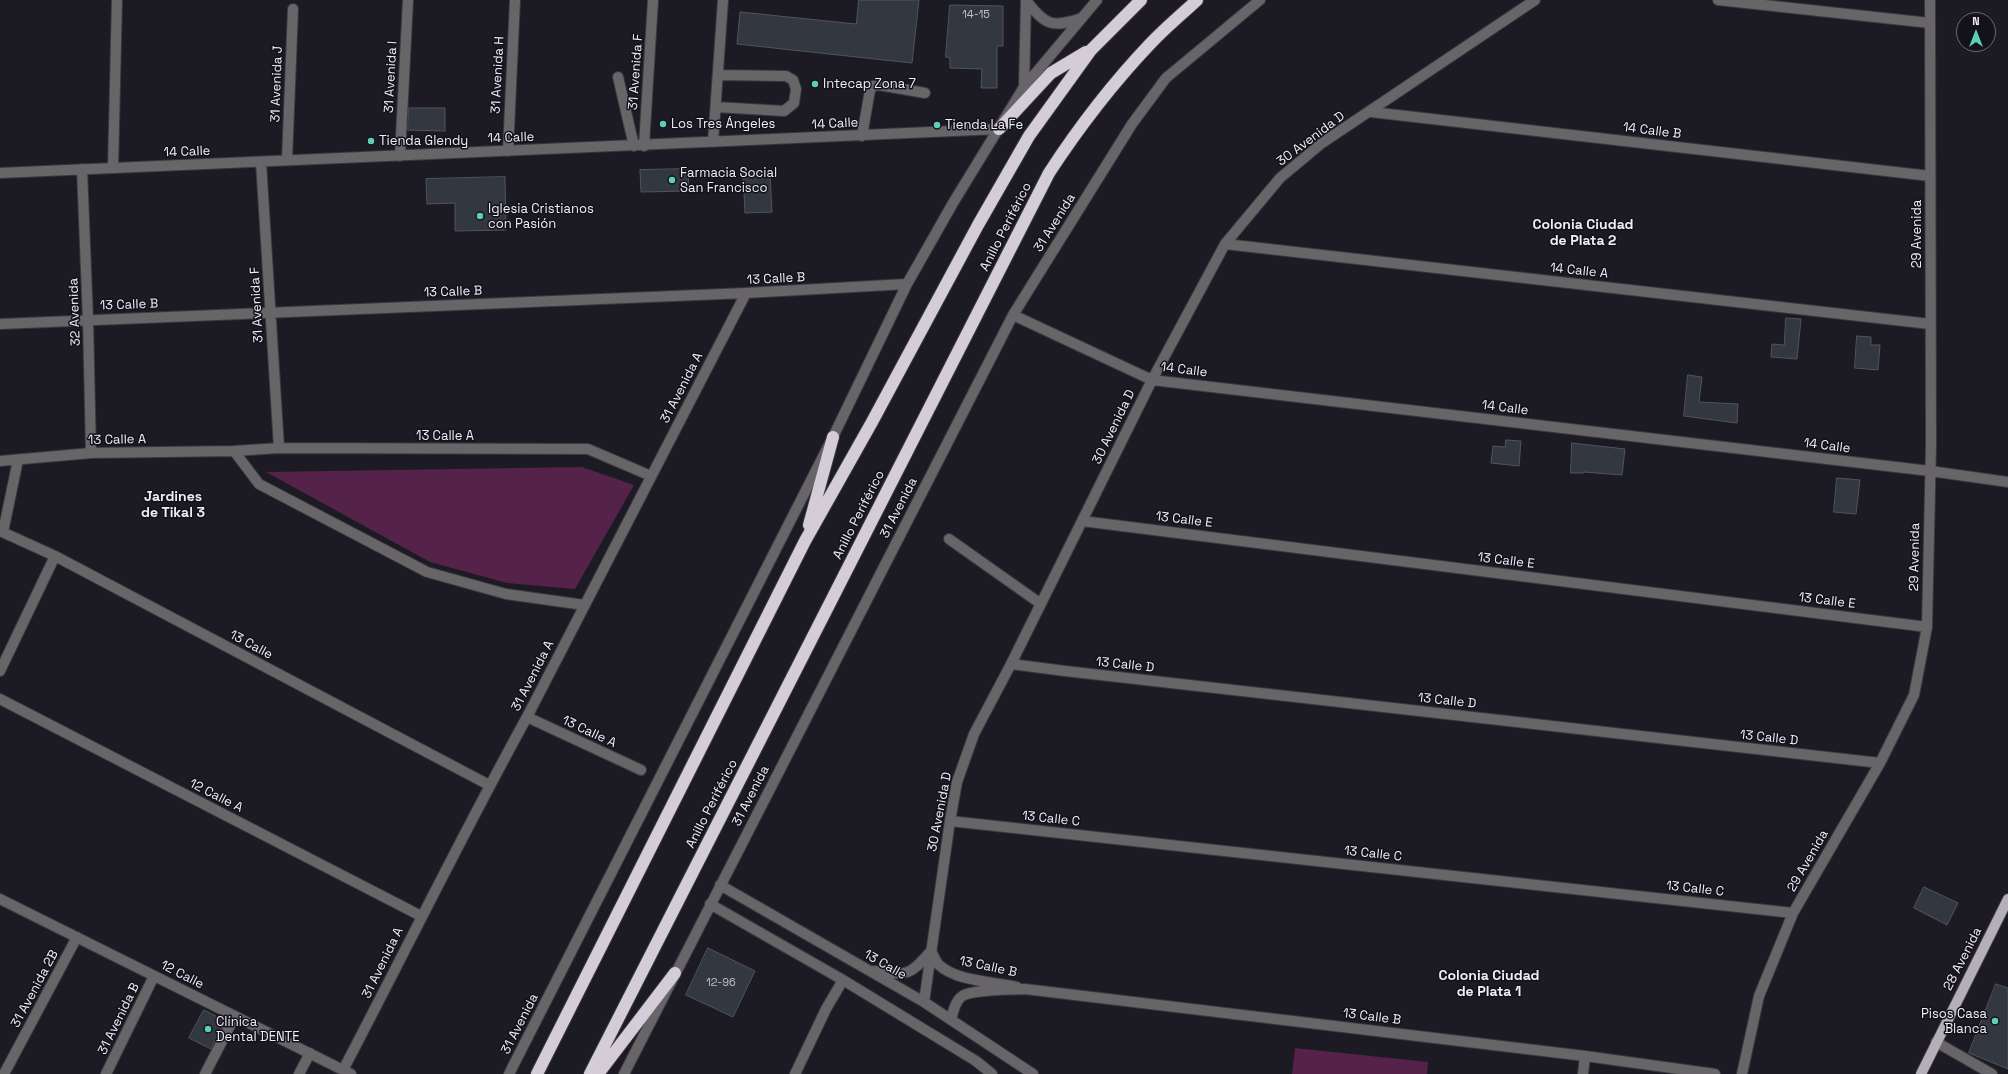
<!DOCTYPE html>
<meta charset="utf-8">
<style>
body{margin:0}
#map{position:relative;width:2008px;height:1074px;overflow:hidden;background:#1c1b24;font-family:"Space Grotesk",sans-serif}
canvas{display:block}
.north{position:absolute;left:1956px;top:12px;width:40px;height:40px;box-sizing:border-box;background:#13121b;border:1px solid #6b6a72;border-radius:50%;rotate:0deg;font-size:11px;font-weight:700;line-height:16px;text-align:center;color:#efeef4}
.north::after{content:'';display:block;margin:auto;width:14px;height:18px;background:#5dceb8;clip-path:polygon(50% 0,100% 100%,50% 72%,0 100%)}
</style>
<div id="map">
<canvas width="2008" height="1074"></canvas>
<div class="north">N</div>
</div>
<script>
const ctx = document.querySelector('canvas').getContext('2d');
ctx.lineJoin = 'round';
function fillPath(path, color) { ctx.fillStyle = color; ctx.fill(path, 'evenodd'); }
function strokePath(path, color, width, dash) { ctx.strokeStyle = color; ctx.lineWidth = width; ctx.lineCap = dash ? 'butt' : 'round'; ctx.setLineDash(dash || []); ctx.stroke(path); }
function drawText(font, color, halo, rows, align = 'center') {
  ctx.font = font + ' "Space Grotesk",sans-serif'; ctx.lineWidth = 3; ctx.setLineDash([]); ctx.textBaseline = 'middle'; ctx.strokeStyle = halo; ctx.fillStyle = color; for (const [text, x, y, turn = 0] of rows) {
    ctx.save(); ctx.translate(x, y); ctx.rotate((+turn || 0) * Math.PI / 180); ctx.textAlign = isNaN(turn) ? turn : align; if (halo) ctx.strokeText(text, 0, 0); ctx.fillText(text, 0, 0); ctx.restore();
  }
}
const green = new Path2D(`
 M 582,467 L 634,485 L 575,589 L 507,583 L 430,562 L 266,472 Z
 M 1295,1048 L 1428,1062 L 1427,1074 L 1292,1074 Z`);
const building = new Path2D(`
 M 859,0 L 919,0 L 912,63 L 737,44 L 740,12 L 856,24 Z
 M 950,5 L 1003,6 L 1003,46 L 997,46 L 997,88 L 981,88 L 982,69 L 950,68 L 950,58 L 946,57 Z
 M 409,108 L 445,108 L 445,131 L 408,130 Z
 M 688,169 L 689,191 L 641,192 L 640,170 Z
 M 770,173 L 772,212 L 745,213 L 743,174 Z
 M 505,177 L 506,230 L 455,231 L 455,203 L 427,204 L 426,179 Z
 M 1786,318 L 1801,319 L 1797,359 L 1771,357 L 1772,344 L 1784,345 Z
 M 1857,336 L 1871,337 L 1871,345 L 1880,345 L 1878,370 L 1855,368 Z
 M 1688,375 L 1702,377 L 1699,402 L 1738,404 L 1737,423 L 1684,416 Z
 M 1506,440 L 1521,441 L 1519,466 L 1491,463 L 1493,446 L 1505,447 Z
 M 1572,443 L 1625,449 L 1622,475 L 1584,472 L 1584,473 L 1571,473 Z
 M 1837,478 L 1860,480 L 1856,514 L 1834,512 Z
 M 1924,887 L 1958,903 L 1947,925 L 1914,908 Z
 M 708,948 L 755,971 L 733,1017 L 686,995 Z
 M 1996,984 L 2008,988 L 2008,1069 L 1969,1053 Z
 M 204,1010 L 225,1021 L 211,1049 L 189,1038 Z`);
const minor = new Path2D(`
 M 1026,0 C 1045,26 1053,28 1082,18
 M 1718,0 L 1930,23
 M 618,77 L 634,146
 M 1024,87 L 1026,0
 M 716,107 L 784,111 L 794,103 L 796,89 L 793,80 L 786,76 L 718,75
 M 1371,112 L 1930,176
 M 862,136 L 870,90 L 873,86 L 879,85 L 925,93
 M 713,142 L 723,0
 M 644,146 L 653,0
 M 508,151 L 515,0
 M 400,156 L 408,0
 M 287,160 L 293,9
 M 261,162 L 279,448
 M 113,168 L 117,0
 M 82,169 L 88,320 L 91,453
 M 0,173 L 999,129
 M 1225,244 L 1930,324
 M 1013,315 L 1152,380 L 1930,471 L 2008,482
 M 0,324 L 746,293 L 907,284
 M 234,451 L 259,484 L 427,572 L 506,594 L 584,605
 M 0,461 L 91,453 L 234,451 L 279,448 L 588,449 L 651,476
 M 1082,521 L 1927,627
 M 0,531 L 55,556 L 489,785
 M 3,532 L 18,460
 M 949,539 L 1041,604
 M 1011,664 L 1065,671 L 1880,763
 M 0,671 L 55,556
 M 0,699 L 421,916
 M 527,717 L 641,770
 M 950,821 L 1793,913
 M 720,885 L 924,1002 L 1033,1074
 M 0,899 L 351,1074
 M 710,904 L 843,980 L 976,1061 L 992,1074
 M 874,971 C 907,975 909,977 931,951 C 934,956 936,962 939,965 C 958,982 993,981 1017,987
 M 924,1002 L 950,821 L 957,782 L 974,734 L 1011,664 L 1152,380 L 1225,244 L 1280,178 L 1322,143 L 1535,0
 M 951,1020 C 953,1012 955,1002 961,997 C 970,989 1011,990 1025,989 L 1585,1056 L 1715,1074
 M 1936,1042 L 1992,1074
 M 343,1070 C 405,952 463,833 527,717 L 746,293
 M 4,1074 L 77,937
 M 106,1074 L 154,976
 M 205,1074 L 235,1016
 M 299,1074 L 310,1053
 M 509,1074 L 833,437 L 907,284 L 953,203 L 1024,87 L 1097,0
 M 624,1074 L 1013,315 L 1132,124 L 1166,78 L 1260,0
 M 795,1074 L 826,1009 L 843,980
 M 1583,1074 L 1585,1056
 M 1742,1074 L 1759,996 L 1793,913 L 1880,763 L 1914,695 L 1927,627 L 1931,444 L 1930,0`);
const major = new Path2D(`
 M 1921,1074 L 2008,899`);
const highway = new Path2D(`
 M 999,129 L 1051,73 L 1086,52
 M 809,525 L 833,437
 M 537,1074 L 805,541 L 872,422 L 978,225 L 1029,136 L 1091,50 L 1141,0
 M 590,1074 L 1049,173 C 1079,127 1112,84 1150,44 C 1165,28 1181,15 1197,0
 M 598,1074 L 675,973`);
const markers = [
 [815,84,4,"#5dceb8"],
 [663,124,4,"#5dceb8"],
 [937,125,4,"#5dceb8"],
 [371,141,4,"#5dceb8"],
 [672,180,4,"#5dceb8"],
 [480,216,4,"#5dceb8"],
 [1995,1021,4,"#5dceb8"],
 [208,1029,4,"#5dceb8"]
];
const numberNames = [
 ["14-15",976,15],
 ["12-96",721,983]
];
const streetNames = [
 ["31 Avenida F",636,72,-86],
 ["31 Avenida H",498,75,-87],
 ["31 Avenida I",391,77,-87],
 ["31 Avenida J",277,84,-88],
 ["14 Calle",835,124,-3],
 ["14 Calle B",1652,131,7],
 ["14 Calle",511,138,-2],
 ["30 Avenida D",1311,139,-37],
 ["14 Calle",187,152,-2],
 ["31 Avenida",1055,223,-58],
 ["Anillo Periférico",1006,227,-63],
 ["29 Avenida",1917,234,-90],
 ["14 Calle A",1579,271,6],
 ["13 Calle B",776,279,-3],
 ["13 Calle B",453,292,-2],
 ["13 Calle B",129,305,-2],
 ["31 Avenida F",257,305,-93],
 ["32 Avenida",75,312,-92],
 ["14 Calle",1184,370,7],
 ["31 Avenida A",682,388,-63],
 ["14 Calle",1505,408,7],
 ["30 Avenida D",1114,427,-64],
 ["13 Calle A",445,436],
 ["13 Calle A",117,440,-1],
 ["14 Calle",1827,446,7],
 ["31 Avenida",899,508,-63],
 ["Anillo Periférico",859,515,-63],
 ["13 Calle E",1184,520,7],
 ["29 Avenida",1915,557,-89],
 ["13 Calle E",1506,561,7],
 ["13 Calle E",1827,601,7],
 ["13 Calle",251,645,28],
 ["13 Calle D",1125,665,6],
 ["31 Avenida A",533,676,-63],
 ["13 Calle D",1447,701,6],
 ["13 Calle A",589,732,25],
 ["13 Calle D",1769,738,6],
 ["12 Calle A",216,796,27],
 ["31 Avenida",751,796,-63],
 ["Anillo Periférico",712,804,-63],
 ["30 Avenida D",940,812,-79],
 ["13 Calle C",1051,819,6],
 ["13 Calle C",1373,854,6],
 ["29 Avenida",1808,861,-60],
 ["13 Calle C",1695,889,6],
 ["28 Avenida",1963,959,-63],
 ["31 Avenida A",383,963,-64],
 ["13 Calle",885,965,30],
 ["13 Calle B",988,967,12],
 ["12 Calle",182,975,27],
 ["31 Avenida 2B",35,989,-62],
 ["13 Calle B",1372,1017,7],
 ["31 Avenida B",119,1019,-64],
 ["31 Avenida",520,1024,-63]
];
const poiNames = [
 ["Intecap Zona 7",823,84],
 ["Los Tres Ángeles",671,124],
 ["Tienda La Fe",945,125],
 ["Tienda Glendy",379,141],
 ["Farmacia Social",680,173],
 ["San Francisco",680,188],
 ["Iglesia Cristianos",488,209],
 ["con Pasión",488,224],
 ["Pisos Casa",1987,1014,"right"],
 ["Blanca",1987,1029,"right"],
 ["Clínica",216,1022],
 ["Dental DENTE",216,1037]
];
const neighbourhoodNames = [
 ["Colonia Ciudad",1583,225],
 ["de Plata 2",1583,241],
 ["Jardines",173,497],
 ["de Tikal 3",173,513],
 ["Colonia Ciudad",1489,976],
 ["de Plata 1",1489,992]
];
fillPath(green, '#552249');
fillPath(building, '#333740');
strokePath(building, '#50545e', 1);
strokePath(minor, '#3a3941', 12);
strokePath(major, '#3a3941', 12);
strokePath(highway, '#3a3941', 14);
strokePath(minor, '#686569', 10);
strokePath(major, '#b5afb8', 10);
strokePath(highway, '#d4cdd8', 12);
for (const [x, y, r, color] of markers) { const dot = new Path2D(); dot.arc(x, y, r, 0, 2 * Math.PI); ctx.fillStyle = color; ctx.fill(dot); strokePath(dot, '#13121b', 1.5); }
drawText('11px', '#c0c0c7', null, numberNames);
drawText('13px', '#efeef4', '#13121b', streetNames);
drawText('13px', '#efeef4', '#13121b', poiNames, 'left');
drawText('bold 14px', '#efeef4', '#13121b', neighbourhoodNames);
</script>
